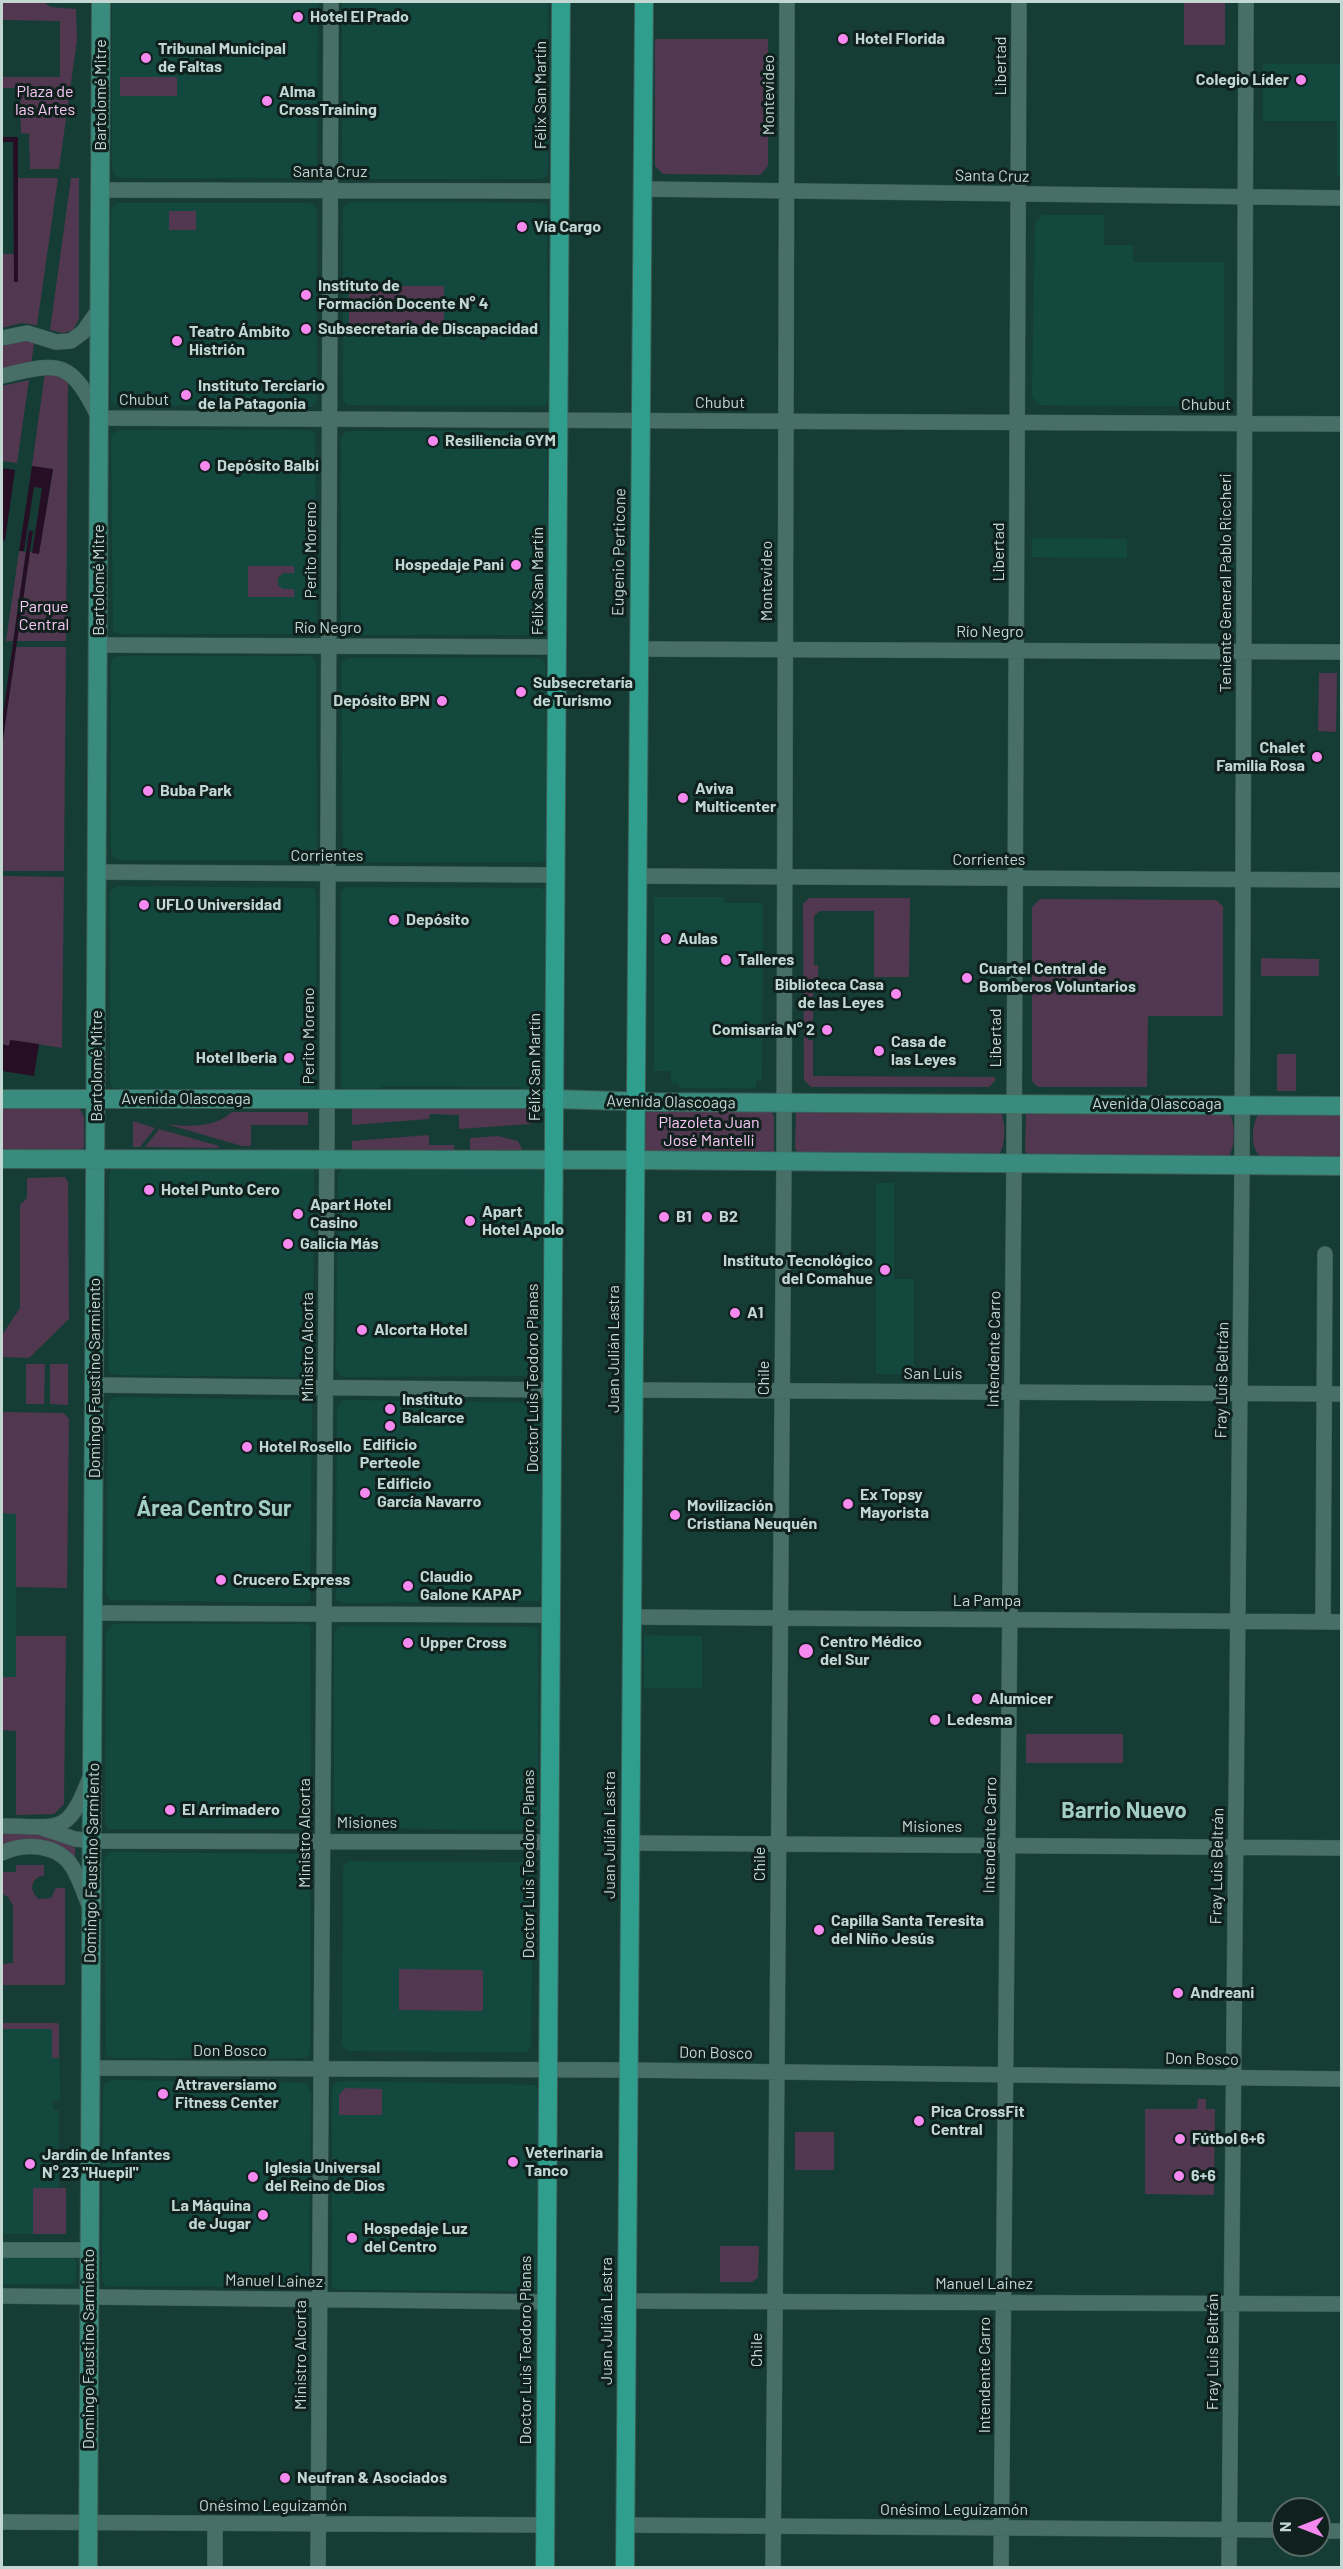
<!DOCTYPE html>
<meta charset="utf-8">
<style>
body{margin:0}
#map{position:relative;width:1343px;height:2569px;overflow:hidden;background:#153d36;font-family:Barlow,sans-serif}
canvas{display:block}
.frame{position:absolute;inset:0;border:3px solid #c2d7d2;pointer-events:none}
.north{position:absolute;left:1271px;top:2497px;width:60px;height:60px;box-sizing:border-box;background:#10211d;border:2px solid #576a65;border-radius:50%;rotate:270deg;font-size:16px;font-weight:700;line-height:24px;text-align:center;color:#c2d7d2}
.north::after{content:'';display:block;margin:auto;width:21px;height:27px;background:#f589ef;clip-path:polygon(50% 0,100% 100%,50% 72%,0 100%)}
</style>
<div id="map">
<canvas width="1343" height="2569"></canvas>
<div class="frame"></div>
<div class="north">N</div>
</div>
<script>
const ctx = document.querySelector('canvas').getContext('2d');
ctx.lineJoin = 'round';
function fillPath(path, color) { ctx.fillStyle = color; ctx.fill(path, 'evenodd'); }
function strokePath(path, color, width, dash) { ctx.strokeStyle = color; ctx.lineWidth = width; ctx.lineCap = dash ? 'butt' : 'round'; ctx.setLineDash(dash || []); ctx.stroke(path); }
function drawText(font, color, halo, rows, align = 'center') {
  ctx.font = font + ' Barlow,sans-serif'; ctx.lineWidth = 6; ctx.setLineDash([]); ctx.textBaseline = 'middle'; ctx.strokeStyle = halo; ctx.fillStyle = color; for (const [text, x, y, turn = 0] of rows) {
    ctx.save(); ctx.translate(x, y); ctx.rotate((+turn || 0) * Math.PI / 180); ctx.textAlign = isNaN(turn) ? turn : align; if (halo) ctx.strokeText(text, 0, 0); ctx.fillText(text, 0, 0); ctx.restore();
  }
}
const built = new Path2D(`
 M 112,2 L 318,2 L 317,175 L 311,178 L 120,178 L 115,176 L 112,169 Z
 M 342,2 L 548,2 L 548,172 L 546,177 L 540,179 L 352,179 L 344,177 L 342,172 Z
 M 1263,64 L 1341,64 L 1341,177 L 1337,177 L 1337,121 L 1263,121 Z
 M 351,202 L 541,203 L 547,206 L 548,398 L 546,404 L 541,406 L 346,405 L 343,399 L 343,209 L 345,205 Z
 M 119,203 L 309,203 L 314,205 L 317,210 L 317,399 L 315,405 L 310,407 L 115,405 L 111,401 L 111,212 L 114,205 Z
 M 1042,215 L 1104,215 L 1104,245 L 1133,245 L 1133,262 L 1224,262 L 1224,398 L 1215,407 L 1040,405 L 1032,397 L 1035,222 Z
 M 120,430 L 309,430 L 315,433 L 317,627 L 315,632 L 310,634 L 120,634 L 113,631 L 111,437 L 114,433 Z
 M 350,431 L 539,431 L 544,433 L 547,440 L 547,628 L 545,633 L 539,635 L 348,635 L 343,633 L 341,628 L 341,438 L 344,433 Z
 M 1032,538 L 1127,539 L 1127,558 L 1032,557 Z
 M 119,656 L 309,656 L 314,658 L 316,663 L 317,852 L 315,857 L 310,860 L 119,860 L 113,858 L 111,851 L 111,664 L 113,658 Z
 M 350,658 L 539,658 L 545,661 L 547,853 L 545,860 L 540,862 L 350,862 L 343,859 L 341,666 L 343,661 Z
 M 119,886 L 314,888 L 316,895 L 316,1082 L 314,1088 L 118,1090 L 113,1088 L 110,1083 L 110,893 L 113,888 Z
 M 349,887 L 540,888 L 545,890 L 546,1085 L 543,1090 L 523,1091 L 519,1087 L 383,1086 L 378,1091 L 349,1091 L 341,1087 L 341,895 L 343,889 Z
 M 654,897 L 723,897 L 724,903 L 763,903 L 762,1081 L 756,1081 L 756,1088 L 679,1088 L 679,1084 L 671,1083 L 671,1071 L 654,1071 Z
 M 118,1167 L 314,1169 L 313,1375 L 308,1377 L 117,1375 L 110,1373 L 108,1369 L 109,1176 L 111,1170 Z
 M 343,1167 L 543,1170 L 542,1370 L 540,1376 L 344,1377 L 339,1375 L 336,1369 L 338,1175 Z
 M 876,1183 L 894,1183 L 894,1279 L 914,1279 L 914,1374 L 876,1374 Z
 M 116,1397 L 312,1400 L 310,1601 L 304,1603 L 110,1600 L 106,1594 L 108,1405 L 111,1399 Z
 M 342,1400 L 542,1403 L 541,1594 L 539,1601 L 344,1603 L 336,1600 L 337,1407 Z
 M 2,1513 L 16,1513 L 16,1677 L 2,1677 Z
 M 115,1624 L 304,1624 L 310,1626 L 311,1824 L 308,1829 L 108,1829 L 105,1822 L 106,1633 L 110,1626 Z
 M 343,1626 L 532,1627 L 538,1629 L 538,1828 L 527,1830 L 338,1828 L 334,1821 L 334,1634 L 338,1627 Z
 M 644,1635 L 702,1636 L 702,1688 L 644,1688 Z
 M 113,1852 L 308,1854 L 310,1861 L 310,2049 L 309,2056 L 304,2058 L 112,2058 L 106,2054 L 104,1860 L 108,1853 Z
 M 349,1861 L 526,1862 L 533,1869 L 531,2046 L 526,2052 L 348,2051 L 342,2045 L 343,1867 Z
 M 2,2023 L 57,2023 L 59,2025 L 60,2101 L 53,2101 L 53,2110 L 59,2110 L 59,2188 L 33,2188 L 33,2234 L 2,2234 Z
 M 112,2080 L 307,2083 L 311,2094 L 309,2280 L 306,2287 L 105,2286 L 102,2279 L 103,2091 L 105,2084 Z
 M 341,2081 L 536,2085 L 539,2092 L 538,2286 L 535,2291 L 340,2290 L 332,2287 L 332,2090 L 335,2083 Z
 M 2,2257 L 73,2257 L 76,2261 L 76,2279 L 72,2284 L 2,2284 Z`);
const green = new Path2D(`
 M 2,2 L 43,2 L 51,7 L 76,9 L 77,40 L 59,169 L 30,169 L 29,134 L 21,133 L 20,88 L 2,88 L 2,77 L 60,77 L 60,21 L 2,20 Z
 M 1184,2 L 1225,2 L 1225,45 L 1184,45 Z
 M 655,39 L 768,39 L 768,166 L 760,175 L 663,174 L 655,166 Z
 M 120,77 L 177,77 L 177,96 L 120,96 Z
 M 18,178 L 58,178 L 37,325 L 21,323 L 2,328 L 2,254 L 14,254 L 14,282 L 18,282 Z
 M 71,178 L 79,178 L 79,319 L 73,330 L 63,333 L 50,330 Z
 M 169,211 L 196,211 L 196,230 L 169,230 Z
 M 349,286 L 444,286 L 444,325 L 349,325 Z
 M 35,338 L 31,364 L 2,371 L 2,342 Z
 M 45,372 L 68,381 L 66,641 L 17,641 L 30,552 L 39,553 L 53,470 L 32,466 Z
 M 29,380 L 17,463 L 2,461 L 2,386 Z
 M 19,551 L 26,552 L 13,641 L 6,641 Z
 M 248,566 L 294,566 L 294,573 L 283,573 L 278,578 L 278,585 L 283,589 L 294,589 L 294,597 L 248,597 Z
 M 16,647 L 66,647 L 64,871 L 2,871 L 2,746 Z
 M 1319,673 L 1337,673 L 1336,732 L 1318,731 Z
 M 2,876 L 64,877 L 62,1048 L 11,1040 L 9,1046 L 2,1044 Z
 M 809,898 L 910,898 L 909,977 L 874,977 L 874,911 L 820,911 L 814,916 L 814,965 L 818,965 L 818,982 L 813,983 L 813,1021 L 808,1021 L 808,1040 L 813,1040 L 813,1076 L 995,1077 L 995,1081 L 989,1087 L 811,1087 L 804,1080 L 803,904 Z
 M 1040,899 L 1216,900 L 1223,906 L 1223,1016 L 1148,1016 L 1147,1087 L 1038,1087 L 1032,1081 L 1032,907 Z
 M 1261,958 L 1319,959 L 1319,976 L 1261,976 Z
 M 1277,1054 L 1296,1054 L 1296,1091 L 1277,1091 Z
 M 2,1106 L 79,1107 L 84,1117 L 84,1147 L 81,1151 L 2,1152 Z
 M 352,1106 L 531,1107 L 531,1124 L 459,1129 L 459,1115 L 430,1114 L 429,1119 L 352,1125 Z
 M 772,1110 L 774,1117 L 774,1153 L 646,1153 L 645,1150 L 646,1111 Z
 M 796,1111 L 1000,1111 C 1006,1120 1006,1146 999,1154 L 798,1154 L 795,1148 Z
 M 232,1112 L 308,1112 L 308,1125 L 251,1125 L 251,1146 L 242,1146 L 166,1124 C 189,1127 214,1128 232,1112 Z
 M 1026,1112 L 1229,1113 C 1236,1121 1235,1148 1229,1156 L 1028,1155 L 1025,1150 Z
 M 1260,1113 L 1341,1113 L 1341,1157 L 1260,1156 C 1250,1148 1251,1122 1260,1113 Z
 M 133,1121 L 155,1128 L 140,1147 L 133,1147 Z
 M 159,1129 L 219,1146 L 218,1148 L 145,1147 Z
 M 429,1135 L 429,1145 L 454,1145 L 454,1153 L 352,1153 L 352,1141 Z
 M 498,1136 L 518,1141 L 524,1153 L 470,1153 L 470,1138 Z
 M 65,1177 L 68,1182 L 69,1319 L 29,1358 L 2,1357 L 2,1335 L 20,1308 L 20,1205 L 27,1198 L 27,1178 Z
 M 26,1364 L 45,1364 L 44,1404 L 26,1404 Z
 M 50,1364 L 68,1364 L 68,1405 L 50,1404 Z
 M 2,1412 L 64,1413 L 69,1419 L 67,1588 L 16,1587 L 16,1514 L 2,1513 Z
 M 16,1636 L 66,1636 L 64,1804 L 54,1814 L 16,1815 L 16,1731 L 2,1730 L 2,1677 L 16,1677 Z
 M 1026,1734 L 1123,1734 L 1123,1763 L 1026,1763 Z
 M 2,1831 L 42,1834 L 75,1845 L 75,1863 L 70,1857 L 2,1849 Z
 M 16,1865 L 44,1865 L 44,1875 C 31,1878 28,1890 39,1899 L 51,1898 L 56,1888 L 65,1888 L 65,1985 L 2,1985 L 2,1964 L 13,1963 L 13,1906 L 8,1897 L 2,1894 L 2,1872 L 16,1872 Z
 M 399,1969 L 483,1970 L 483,2011 L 399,2010 Z
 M 2,2023 L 57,2023 L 59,2025 L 59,2058 L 52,2058 L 52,2029 L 2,2029 Z
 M 345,2088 L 382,2089 L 382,2115 L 339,2115 L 339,2095 Z
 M 1198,2099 L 1206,2099 L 1206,2109 L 1215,2109 L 1214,2195 L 1145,2194 L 1145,2109 L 1197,2109 Z
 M 795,2132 L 834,2132 L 834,2170 L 795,2170 Z
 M 33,2188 L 66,2188 L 66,2234 L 33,2234 Z
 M 720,2246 L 759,2246 L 758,2278 L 752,2282 L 720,2282 Z`);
const water = new Path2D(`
 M 2,137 L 18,137 L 18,282 L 14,282 L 13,142 L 2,142 Z
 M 32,466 L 53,469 L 39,554 L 32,553 L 42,488 L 34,487 L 24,551 L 19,551 Z
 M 2,468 L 15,470 L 5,541 L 2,540 Z
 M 29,530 L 33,531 L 2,746 L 2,721 Z
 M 10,1040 L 39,1044 L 34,1076 L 2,1071 L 2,1044 L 9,1046 Z`);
const minor = new Path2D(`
 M 642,189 L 1342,198
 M 100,190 L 559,191
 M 2,338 L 27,333 L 56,342 L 71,341 L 83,332 L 100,308
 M 2,376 C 62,361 71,361 99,418 L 1342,424
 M 98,645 L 557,647
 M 638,649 L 1342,652
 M 98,872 L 556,875
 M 636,876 L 1342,880
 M 95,1385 L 552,1390
 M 633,1390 L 1342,1394
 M 94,1613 L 551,1615
 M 631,1617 L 1342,1622
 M 1323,1622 L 1325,1254
 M 2,1826 C 59,1826 68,1837 90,1777
 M 42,1828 L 75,1839 L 93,1841 L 549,1842
 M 630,1843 L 1342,1848
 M 2,1853 C 25,1842 59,1844 73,1868 C 80,1880 85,1895 90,1908
 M 90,2068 L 628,2070 L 1342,2079
 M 2,2250 L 90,2250
 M 2,2296 L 545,2302
 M 627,2301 L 1342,2304
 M 2,2522 L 545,2525
 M 625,2525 L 1283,2530
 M 1319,2531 L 1342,2531
 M 215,2568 L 215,2523
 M 318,2568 L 327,1129 L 331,2
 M 773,2568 L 784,1161 L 787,2
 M 1001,2568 L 1014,1163 L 1019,2
 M 1229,2568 L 1242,1165 L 1246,2`);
const major = new Path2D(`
 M 2,1099 L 554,1099 L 653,1102 L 1342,1106
 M 2,1159 L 635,1160 L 1342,1166
 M 88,2568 L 101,2`);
const highway = new Path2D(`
 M 545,2568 L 561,2
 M 625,2568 L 644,2`);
const markers = [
 [298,17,6,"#f589ef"],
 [843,39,6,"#f589ef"],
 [146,58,6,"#f589ef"],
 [1301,80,6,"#f589ef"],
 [267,101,6,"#f589ef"],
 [522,227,6,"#f589ef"],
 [306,295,6,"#f589ef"],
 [306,329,6,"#f589ef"],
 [177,341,6,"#f589ef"],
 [186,395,6,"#f589ef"],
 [433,441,6,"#f589ef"],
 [205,466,6,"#f589ef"],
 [516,565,6,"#f589ef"],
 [521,692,6,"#f589ef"],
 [442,701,6,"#f589ef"],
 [1317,757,6,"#f589ef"],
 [148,791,6,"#f589ef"],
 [683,798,6,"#f589ef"],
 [144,905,6,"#f589ef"],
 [394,920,6,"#f589ef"],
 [666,939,6,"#f589ef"],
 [726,960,6,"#f589ef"],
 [967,978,6,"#f589ef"],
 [896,994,6,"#f589ef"],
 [827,1030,6,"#f589ef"],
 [879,1051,6,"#f589ef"],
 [289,1058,6,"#f589ef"],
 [149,1190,6,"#f589ef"],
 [298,1214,6,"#f589ef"],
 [664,1217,6,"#f589ef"],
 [707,1217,6,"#f589ef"],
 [470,1221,6,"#f589ef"],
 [288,1244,6,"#f589ef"],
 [885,1270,6,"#f589ef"],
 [735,1313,6,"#f589ef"],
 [362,1330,6,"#f589ef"],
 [390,1409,6,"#f589ef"],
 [390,1426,6,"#f589ef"],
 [247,1447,6,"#f589ef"],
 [365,1493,6,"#f589ef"],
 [848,1504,6,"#f589ef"],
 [675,1515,6,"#f589ef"],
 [221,1580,6,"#f589ef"],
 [408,1586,6,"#f589ef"],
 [408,1643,6,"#f589ef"],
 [806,1651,8,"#f589ef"],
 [977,1699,6,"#f589ef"],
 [935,1720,6,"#f589ef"],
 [170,1810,6,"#f589ef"],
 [819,1930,6,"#f589ef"],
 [1178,1993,6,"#f589ef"],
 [163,2094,6,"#f589ef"],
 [919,2121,6,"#f589ef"],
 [1180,2139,6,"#f589ef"],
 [513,2162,6,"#f589ef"],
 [30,2164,6,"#f589ef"],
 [1179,2176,6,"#f589ef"],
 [253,2177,6,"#f589ef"],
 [263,2215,6,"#f589ef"],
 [352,2238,6,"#f589ef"],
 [285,2478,6,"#f589ef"]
];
const poiNames = [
 ["Hotel El Prado",310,17],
 ["Hotel Florida",855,39],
 ["Tribunal Municipal",158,49],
 ["de Faltas",158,67],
 ["Colegio Líder",1289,80,"right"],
 ["Alma",279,92],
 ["CrossTraining",279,110],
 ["Vía Cargo",534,227],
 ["Instituto de",318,286],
 ["Formación Docente N° 4",318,304],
 ["Subsecretaría de Discapacidad",318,329],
 ["Teatro Ámbito",189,332],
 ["Histrión",189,350],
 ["Instituto Terciario",198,386],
 ["de la Patagonia",198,404],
 ["Resiliencia GYM",445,441],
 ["Depósito Balbi",217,466],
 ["Hospedaje Pani",504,565,"right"],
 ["Subsecretaría",533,683],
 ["de Turismo",533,701],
 ["Depósito BPN",430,701,"right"],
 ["Chalet",1305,748,"right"],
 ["Familia Rosa",1305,766,"right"],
 ["Aviva",695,789],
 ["Multicenter",695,807],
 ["Buba Park",160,791],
 ["UFLO Universidad",156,905],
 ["Depósito",406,920],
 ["Aulas",678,939],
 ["Talleres",738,960],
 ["Cuartel Central de",979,969],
 ["Bomberos Voluntarios",979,987],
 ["Biblioteca Casa",884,985,"right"],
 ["de las Leyes",884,1003,"right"],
 ["Comisaría N° 2",815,1030,"right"],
 ["Casa de",891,1042],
 ["las Leyes",891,1060],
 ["Hotel Iberia",277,1058,"right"],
 ["Hotel Punto Cero",161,1190],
 ["Apart Hotel",310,1205],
 ["Casino",310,1223],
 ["Apart",482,1212],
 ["Hotel Apolo",482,1230],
 ["B1",676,1217],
 ["B2",719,1217],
 ["Galicia Más",300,1244],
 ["Instituto Tecnológico",873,1261,"right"],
 ["del Comahue",873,1279,"right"],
 ["A1",747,1313],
 ["Alcorta Hotel",374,1330],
 ["Instituto",402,1400],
 ["Balcarce",402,1418],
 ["Edificio",390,1445,"center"],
 ["Perteole",390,1463,"center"],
 ["Hotel Rosello",259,1447],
 ["Edificio",377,1484],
 ["García Navarro",377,1502],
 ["Ex Topsy",860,1495],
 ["Mayorista",860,1513],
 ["Movilización",687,1506],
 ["Cristiana Neuquén",687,1524],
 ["Claudio",420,1577],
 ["Galone KAPAP",420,1595],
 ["Crucero Express",233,1580],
 ["Centro Médico",820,1642],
 ["del Sur",820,1660],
 ["Upper Cross",420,1643],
 ["Alumicer",989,1699],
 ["Ledesma",947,1720],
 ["El Arrimadero",182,1810],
 ["Capilla Santa Teresita",831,1921],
 ["del Niño Jesús",831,1939],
 ["Andreani",1190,1993],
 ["Attraversiamo",175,2085],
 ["Fitness Center",175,2103],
 ["Pica CrossFit",931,2112],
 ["Central",931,2130],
 ["Fútbol 6+6",1192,2139],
 ["Veterinaria",525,2153],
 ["Tanco",525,2171],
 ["Jardín de Infantes",42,2155],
 ["N° 23 \"Huepil\"",42,2173],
 ["Iglesia Universal",265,2168],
 ["del Reino de Dios",265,2186],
 ["6+6",1191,2176],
 ["La Máquina",251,2206,"right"],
 ["de Jugar",251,2224,"right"],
 ["Hospedaje Luz",364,2229],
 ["del Centro",364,2247],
 ["Neufran & Asociados",297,2478]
];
const streetNames = [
 ["Libertad",1001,66,-90],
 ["Bartolomé Mitre",101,95,-90],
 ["Félix San Martín",541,95,-90],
 ["Montevideo",769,95,-90],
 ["Santa Cruz",330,172],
 ["Santa Cruz",992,176,1],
 ["Chubut",144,400],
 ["Chubut",720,403],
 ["Chubut",1206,405],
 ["Perito Moreno",311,550,-90],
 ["Eugenio Perticone",619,552,-89],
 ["Libertad",999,552,-90],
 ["Bartolomé Mitre",99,580,-90],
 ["Félix San Martín",538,581,-90],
 ["Montevideo",767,581,-90],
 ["Teniente General Pablo Riccheri",1226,583,-90],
 ["Río Negro",328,628],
 ["Río Negro",990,632],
 ["Corrientes",327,856],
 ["Corrientes",989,860],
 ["Perito Moreno",309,1036,-90],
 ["Libertad",996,1038,-90],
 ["Bartolomé Mitre",97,1066,-90],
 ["Félix San Martín",535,1067,-90],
 ["Avenida Olascoaga",186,1099],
 ["Avenida Olascoaga",671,1102,1],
 ["Avenida Olascoaga",1157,1104],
 ["Ministro Alcorta",308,1347,-90],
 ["Juan Julián Lastra",614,1349,-90],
 ["Intendente Carro",994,1349,-89],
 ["San Luis",933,1374],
 ["Domingo Faustino Sarmiento",95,1378,-90],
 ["Doctor Luis Teodoro Planas",533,1378,-90],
 ["Chile",764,1378,-90],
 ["Fray Luis Beltrán",1222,1380,-89],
 ["La Pampa",987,1601],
 ["Misiones",367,1823],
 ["Misiones",932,1827],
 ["Ministro Alcorta",305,1833,-90],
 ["Juan Julián Lastra",610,1835,-90],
 ["Intendente Carro",990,1835,-89],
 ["Domingo Faustino Sarmiento",92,1863,-89],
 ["Doctor Luis Teodoro Planas",529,1864,-90],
 ["Chile",760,1864,-90],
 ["Fray Luis Beltrán",1217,1866,-89],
 ["Don Bosco",230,2051],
 ["Don Bosco",716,2053,1],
 ["Don Bosco",1202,2059,1],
 ["Manuel Lainez",274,2281,1],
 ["Manuel Lainez",984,2284],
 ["Juan Julián Lastra",607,2321,-90],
 ["Domingo Faustino Sarmiento",89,2349,-90],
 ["Doctor Luis Teodoro Planas",526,2350,-90],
 ["Chile",757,2350,-90],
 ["Fray Luis Beltrán",1213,2352,-90],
 ["Ministro Alcorta",301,2355,-90],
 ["Intendente Carro",985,2375,-90],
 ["Onésimo Leguizamón",273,2506],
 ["Onésimo Leguizamón",954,2510]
];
const parkNames = [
 ["Plaza de",45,92],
 ["las Artes",45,110],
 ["Parque",44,607],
 ["Central",44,625],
 ["Plazoleta Juan",709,1123],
 ["José Mantelli",709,1141]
];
const districtNames = [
 ["Área Centro Sur",214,1509],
 ["Barrio Nuevo",1124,1811]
];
fillPath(built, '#13483f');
fillPath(green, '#51374f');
fillPath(water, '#260f25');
strokePath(minor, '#3d5954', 16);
strokePath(major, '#3d5954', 20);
strokePath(highway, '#3d5954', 20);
strokePath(minor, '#476f67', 15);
strokePath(major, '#398b7d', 18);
strokePath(highway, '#2f9e8c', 18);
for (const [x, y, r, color] of markers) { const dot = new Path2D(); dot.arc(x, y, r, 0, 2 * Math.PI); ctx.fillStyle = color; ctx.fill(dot); strokePath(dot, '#10211d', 2); }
drawText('bold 16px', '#c2d7d2', '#10211d', poiNames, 'left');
drawText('16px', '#c2d7d2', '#10211d', streetNames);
drawText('16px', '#fbc7f6', '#10211d', parkNames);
drawText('bold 22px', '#a3cec5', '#10211d', districtNames);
</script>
